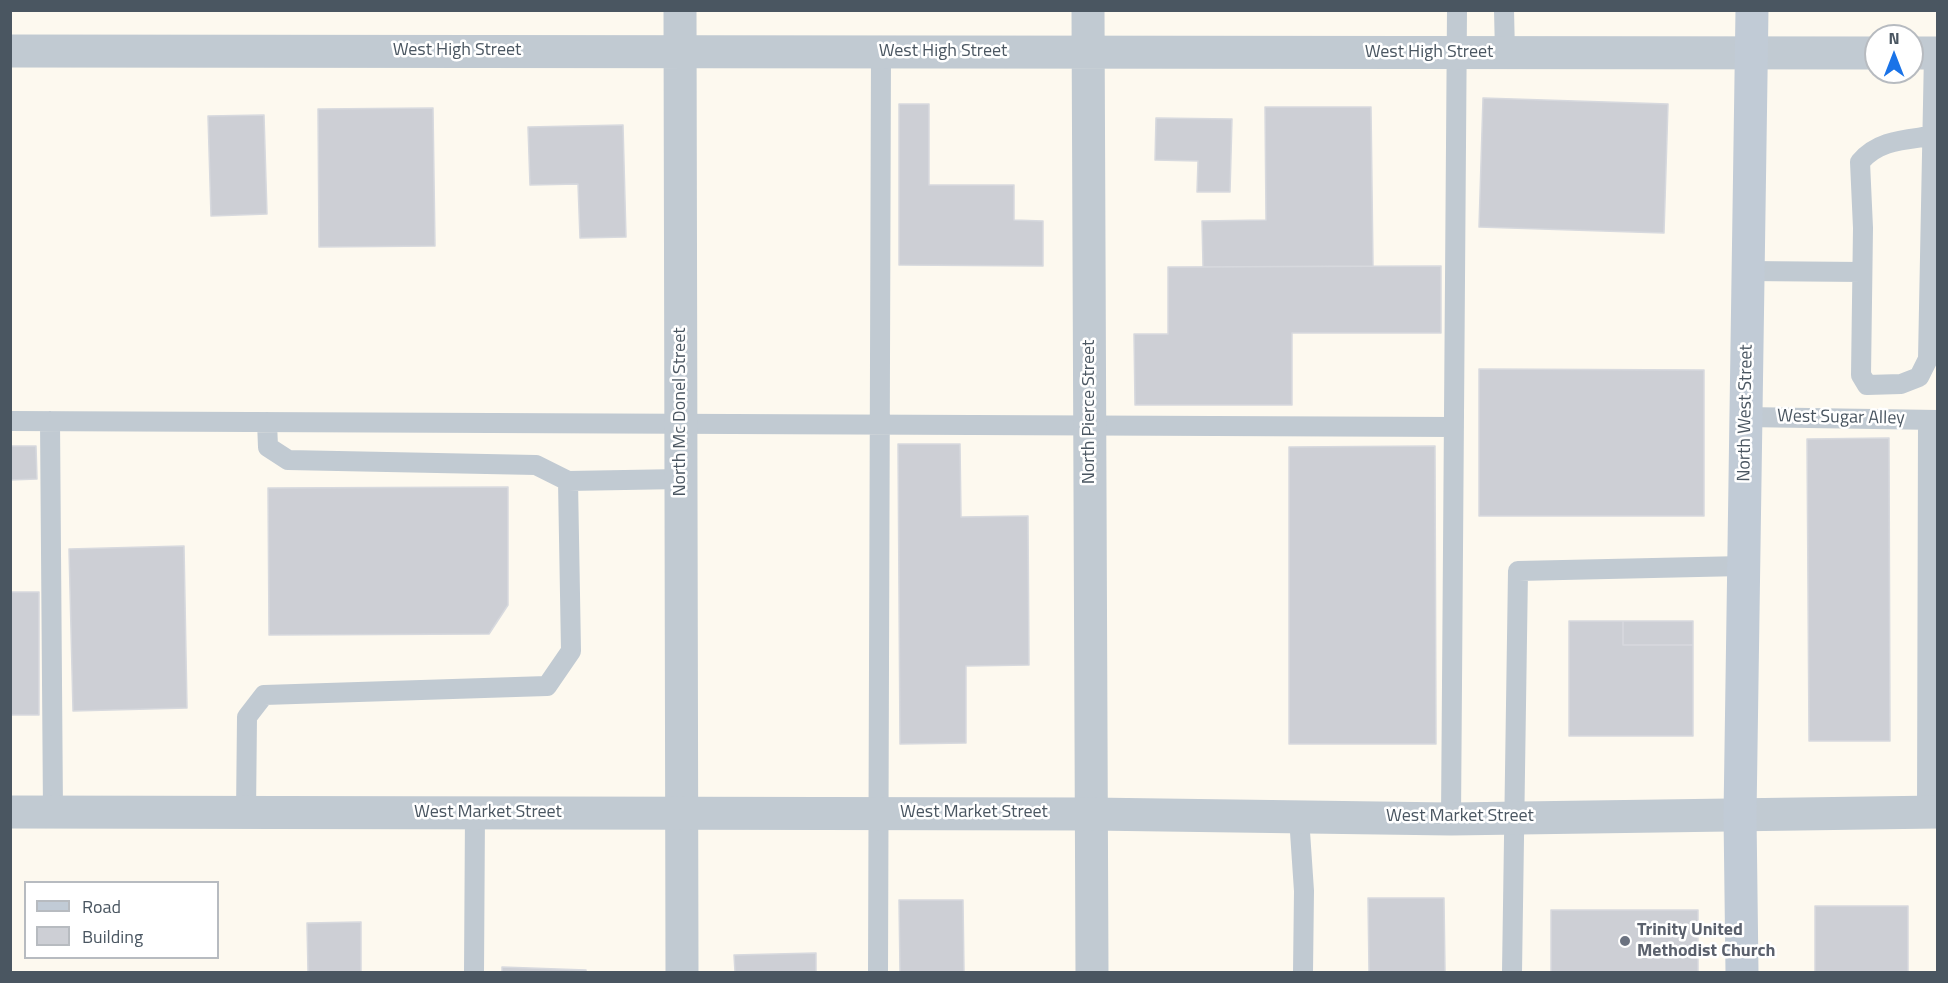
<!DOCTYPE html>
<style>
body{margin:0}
#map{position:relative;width:1948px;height:983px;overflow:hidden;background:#f5f3f3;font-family:"Titillium Web",sans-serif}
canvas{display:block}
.frame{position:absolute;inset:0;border:12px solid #4a5661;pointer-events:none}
.legend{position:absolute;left:24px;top:881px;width:195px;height:78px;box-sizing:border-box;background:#fff;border:2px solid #b7bbc0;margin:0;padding:8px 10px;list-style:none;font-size:18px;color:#4a5661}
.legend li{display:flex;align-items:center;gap:12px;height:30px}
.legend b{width:30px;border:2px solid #b7bbc0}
.north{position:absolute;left:1864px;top:24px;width:60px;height:60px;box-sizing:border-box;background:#fff;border:2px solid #b7bbc0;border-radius:50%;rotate:0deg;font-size:16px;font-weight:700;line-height:24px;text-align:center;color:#4a5661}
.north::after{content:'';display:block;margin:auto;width:21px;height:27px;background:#1a73e8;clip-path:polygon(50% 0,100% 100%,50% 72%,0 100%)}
</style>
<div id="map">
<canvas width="1948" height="983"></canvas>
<div class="frame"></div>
<ul class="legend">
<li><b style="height:8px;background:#c1cbd6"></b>Road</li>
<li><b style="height:16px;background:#cdcfd5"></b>Building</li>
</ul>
<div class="north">N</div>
</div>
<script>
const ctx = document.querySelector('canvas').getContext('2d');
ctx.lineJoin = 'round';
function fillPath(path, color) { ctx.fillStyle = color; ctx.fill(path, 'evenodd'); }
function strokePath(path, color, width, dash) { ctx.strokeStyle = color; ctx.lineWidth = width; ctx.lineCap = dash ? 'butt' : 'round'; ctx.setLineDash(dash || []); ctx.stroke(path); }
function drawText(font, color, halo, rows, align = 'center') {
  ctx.font = font + ' "Titillium Web",sans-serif'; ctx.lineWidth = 5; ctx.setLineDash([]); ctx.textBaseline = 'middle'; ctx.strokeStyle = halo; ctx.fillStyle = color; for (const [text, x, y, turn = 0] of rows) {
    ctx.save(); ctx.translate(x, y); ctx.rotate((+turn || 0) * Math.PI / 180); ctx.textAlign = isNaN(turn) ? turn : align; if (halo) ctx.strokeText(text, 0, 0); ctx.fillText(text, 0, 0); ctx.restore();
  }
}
const commercial = new Path2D(`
 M 11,11 L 1937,11 L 1937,972 L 11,972 ZM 1876,36 L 1912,36 L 1912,72 L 1876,72 ZM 26,882 L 218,882 L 218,958 L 26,958 Z`);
const building = new Path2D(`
 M 1483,98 L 1668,104 L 1664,233 L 1479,227 Z
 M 899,104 L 929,104 L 929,185 L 1014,185 L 1014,220 L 1043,221 L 1043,266 L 899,265 Z
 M 1265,107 L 1371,107 L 1373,266 L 1203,267 L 1202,221 L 1266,220 Z
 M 433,108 L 435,246 L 319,247 L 318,109 Z
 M 264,115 L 267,214 L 211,216 L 208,116 Z
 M 1156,118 L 1232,119 L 1230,192 L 1197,192 L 1198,161 L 1155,160 Z
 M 623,125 L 626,237 L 580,238 L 578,184 L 530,185 L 528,127 Z
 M 1441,266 L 1441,333 L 1292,333 L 1292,405 L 1135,405 L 1134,334 L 1168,334 L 1168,267 Z
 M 1479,369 L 1704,370 L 1704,516 L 1479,516 Z
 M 1889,438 L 1890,741 L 1809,741 L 1807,439 Z
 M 898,444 L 960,444 L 961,517 L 1028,516 L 1029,665 L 966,666 L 966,743 L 900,744 Z
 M 10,446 L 36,446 L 37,479 L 10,480 Z
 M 1435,446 L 1436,744 L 1289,744 L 1289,447 Z
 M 508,487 L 508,605 L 489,634 L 269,635 L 268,488 Z
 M 184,546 L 187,708 L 73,711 L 69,549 Z
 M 10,592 L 39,592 L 39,715 L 10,715 Z
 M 1569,621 L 1623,621 L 1623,645 L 1693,645 L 1693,736 L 1569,736 Z
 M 1623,621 L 1693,621 L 1693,645 L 1623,645 Z
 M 1368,898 L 1444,898 L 1445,972 L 1369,972 Z
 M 899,900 L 963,900 L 964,972 L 900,972 Z
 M 1815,906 L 1908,906 L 1908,972 L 1815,972 Z
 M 1551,910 L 1698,910 L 1698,972 L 1551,972 Z
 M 361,922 L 361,972 L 308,972 L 307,923 Z
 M 816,953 L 816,972 L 735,972 L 734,955 Z
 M 502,967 L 586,970 L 586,972 L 502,972 Z`);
const service = new Path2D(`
 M 1504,10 L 1505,53
 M 1931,136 C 1905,140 1878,140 1860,162 L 1863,228 L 1861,375 L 1867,385 L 1901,384 L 1919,377 L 1928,359 L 1934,53
 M 1748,271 L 1862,272
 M 1745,417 L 1938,420
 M 10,421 L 1454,427
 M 50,421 L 53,812
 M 568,481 L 681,479
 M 246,813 L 247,717 L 264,695 L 547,686 L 571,651 L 568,481 L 536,465 L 288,460 L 268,447 L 267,422
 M 1927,813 L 1928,420
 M 1299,817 L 1304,891 L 1303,972
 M 1451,819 L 1457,10
 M 474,972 L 475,813
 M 878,972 L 881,52
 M 1512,972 L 1518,571 L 1743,566`);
const minor = new Path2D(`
 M 680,10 L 682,972
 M 1088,10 L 1092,972
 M 10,51 L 1876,53
 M 1912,53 L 1938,53`);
const tertiary = new Path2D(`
 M 10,812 L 1091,814 L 1451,819 L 1938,812`);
const secondary = new Path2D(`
 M 1742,972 L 1740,815 L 1752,10`);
const markers = [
 [1625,941,6,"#6b7280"]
];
const streetNames = [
 ["West High Street",457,51],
 ["West High Street",943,52],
 ["West High Street",1429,53],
 ["North Mc Donel Street",681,412,-90],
 ["North Pierce Street",1090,412,-90],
 ["North West Street",1746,413,-89],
 ["West Sugar Alley",1841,418,1],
 ["West Market Street",488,813],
 ["West Market Street",974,813],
 ["West Market Street",1460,817]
];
const worshipNames = [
 ["Trinity United",1637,931],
 ["Methodist Church",1637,952]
];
fillPath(commercial, '#fdf9ef');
fillPath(building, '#cdcfd5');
strokePath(building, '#d7d9de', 1.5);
strokePath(service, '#c1cad2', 20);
strokePath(minor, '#c1cad2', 33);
strokePath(tertiary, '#c1cad2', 33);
strokePath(secondary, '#c1cbd6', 33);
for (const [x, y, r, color] of markers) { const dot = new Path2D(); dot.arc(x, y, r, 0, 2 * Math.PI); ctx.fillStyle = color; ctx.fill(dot); strokePath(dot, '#fff', 2); }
drawText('18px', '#4a5661', '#fff', streetNames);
drawText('bold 18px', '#5b616d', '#fff', worshipNames, 'left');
</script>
